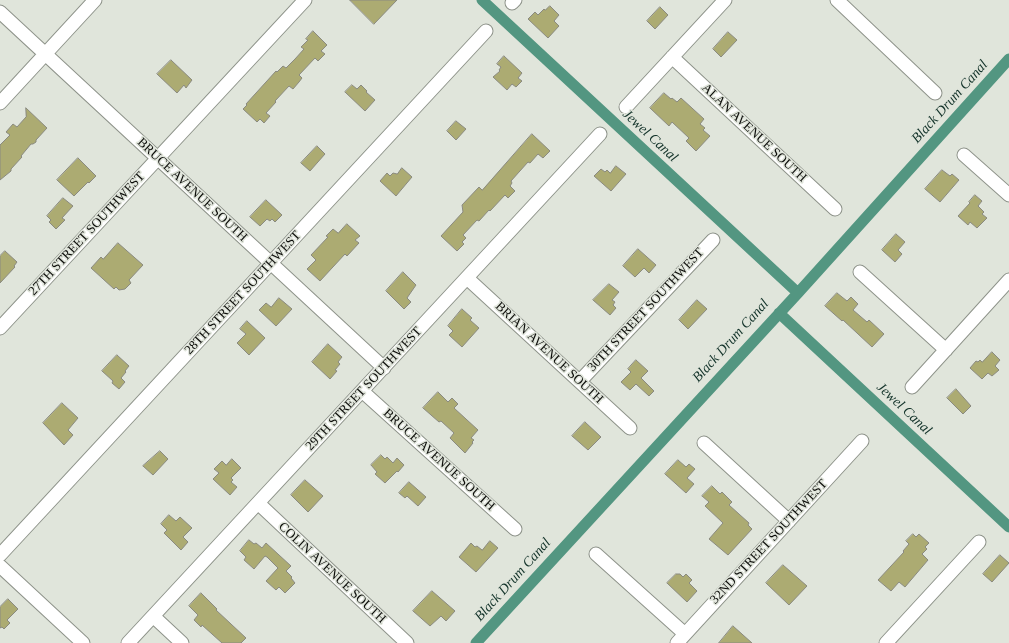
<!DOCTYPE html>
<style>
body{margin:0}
canvas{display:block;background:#e0e5db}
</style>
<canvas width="1009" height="643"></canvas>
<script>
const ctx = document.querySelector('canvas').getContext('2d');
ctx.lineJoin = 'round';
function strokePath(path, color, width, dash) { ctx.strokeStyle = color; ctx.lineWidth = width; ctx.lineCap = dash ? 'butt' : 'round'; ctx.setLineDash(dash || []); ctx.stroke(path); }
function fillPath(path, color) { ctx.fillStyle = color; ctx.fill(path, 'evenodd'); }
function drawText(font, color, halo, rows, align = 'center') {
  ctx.font = font + ' "Times New Roman",serif'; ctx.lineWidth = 3; ctx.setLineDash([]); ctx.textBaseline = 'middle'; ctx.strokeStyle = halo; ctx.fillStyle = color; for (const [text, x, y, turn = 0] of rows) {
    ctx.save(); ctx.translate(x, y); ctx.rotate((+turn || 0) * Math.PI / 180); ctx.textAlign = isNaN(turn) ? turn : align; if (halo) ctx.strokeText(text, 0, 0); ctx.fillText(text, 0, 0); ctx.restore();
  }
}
const canal = new Path2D(`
 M 482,0 L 798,293
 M 779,313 L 1009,527
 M 476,643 L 798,293 L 1009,59`);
const building = new Path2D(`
 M 350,0 L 397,0 L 374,24 Z
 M 550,6 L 559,15 L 554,21 L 559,26 L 548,38 L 528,19 L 535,12 L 538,15 L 544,9 L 545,10 Z
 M 660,7 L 668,15 L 655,29 L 647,21 Z
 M 313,31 L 327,45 L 321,51 L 325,54 L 318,61 L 315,58 L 299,75 L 302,78 L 299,82 L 293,89 L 289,86 L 275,101 L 276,102 L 266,113 L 270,116 L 264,123 L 260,119 L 257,122 L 243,109 L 247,105 L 246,104 L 276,71 L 277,72 L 283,66 L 286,68 L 295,59 L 304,49 L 301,47 L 308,40 L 306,39 Z
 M 728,32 L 737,40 L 721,57 L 713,49 Z
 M 504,56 L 522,73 L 518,78 L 522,81 L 516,87 L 512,84 L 507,90 L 493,77 L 500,71 L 499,70 L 501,67 L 497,64 Z
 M 171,60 L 192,80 L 186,88 L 184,85 L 177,93 L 157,74 Z
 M 352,85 L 357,89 L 361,85 L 367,91 L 366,92 L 375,100 L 365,111 L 345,92 Z
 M 664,93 L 671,99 L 672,98 L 677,102 L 681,98 L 704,119 L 700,124 L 705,128 L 703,130 L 710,136 L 696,151 L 686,141 L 689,138 L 672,122 L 669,126 L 650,108 Z
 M 26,108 L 47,128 L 36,140 L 36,142 L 33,144 L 31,144 L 21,156 L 22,157 L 11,169 L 11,171 L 0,180 L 0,145 L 10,135 L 6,132 L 13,124 L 17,127 L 26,117 Z
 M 456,121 L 466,129 L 456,140 L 447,131 Z
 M 532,134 L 550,151 L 543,158 L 538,154 L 530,163 L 528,162 L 511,181 L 512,183 L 510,186 L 515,191 L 508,198 L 505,195 L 490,211 L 489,210 L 479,221 L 477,220 L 463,235 L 466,238 L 462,242 L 464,244 L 457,251 L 441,236 L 463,212 L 462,205 L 479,187 L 482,190 Z
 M 317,146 L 325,154 L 310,171 L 301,163 Z
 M 78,158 L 96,176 L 89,183 L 88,182 L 74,196 L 57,180 Z
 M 616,166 L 626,174 L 611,191 L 594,176 L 601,169 L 605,172 L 607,170 L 610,173 Z
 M 402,168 L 412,177 L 396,196 L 380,181 L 387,173 L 390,176 L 393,173 L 397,174 Z
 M 942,170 L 950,176 L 952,174 L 959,180 L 940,202 L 925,189 Z
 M 975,195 L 982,201 L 978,206 L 984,212 L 982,214 L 987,218 L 977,228 L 970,222 L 968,225 L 958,216 L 970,203 L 969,202 Z
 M 63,198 L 73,206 L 62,218 L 65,220 L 56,229 L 49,222 L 51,220 L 47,216 Z
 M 266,200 L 282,215 L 275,222 L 272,219 L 270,221 L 267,219 L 260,226 L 250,217 Z
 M 347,224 L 360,236 L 355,240 L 359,243 L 347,256 L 345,254 L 320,281 L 307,269 L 316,260 L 311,255 L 328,237 L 326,236 L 333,229 L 338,233 Z
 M 896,234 L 905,242 L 898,250 L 902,254 L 895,262 L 882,250 Z
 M 118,243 L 143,265 L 129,280 L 131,283 L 125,289 L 119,290 L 116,287 L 114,289 L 91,268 L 101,257 L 103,259 Z
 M 638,249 L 656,265 L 649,273 L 644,268 L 635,277 L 623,266 Z
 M 5,251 L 17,262 L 14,266 L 15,267 L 0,283 L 0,256 Z
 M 403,272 L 416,285 L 407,298 L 411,302 L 404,309 L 386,291 Z
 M 609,284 L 619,292 L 612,300 L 615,302 L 613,305 L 616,308 L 610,315 L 593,300 Z
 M 837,293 L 847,301 L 851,297 L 858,304 L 853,310 L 867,322 L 869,320 L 884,334 L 872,347 L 843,320 L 842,321 L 825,306 Z
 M 279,298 L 292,309 L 276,326 L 259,310 L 266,303 L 271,307 Z
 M 697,300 L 707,309 L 688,329 L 679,320 Z
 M 462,309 L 472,318 L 470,320 L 479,328 L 462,347 L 449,335 L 453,331 L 448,326 Z
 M 247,321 L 265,338 L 249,355 L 237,343 L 246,334 L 240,329 Z
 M 328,344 L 342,357 L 338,362 L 340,364 L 335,370 L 337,371 L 330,379 L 312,362 Z
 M 992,352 L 1000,360 L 995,366 L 999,370 L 992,376 L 988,373 L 982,379 L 970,368 L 976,361 L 978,362 L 980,360 L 982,362 Z
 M 117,355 L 129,366 L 125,371 L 126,372 L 121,378 L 125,382 L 119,389 L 112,383 L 113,381 L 102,371 Z
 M 636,360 L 648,371 L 641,378 L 654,391 L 649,396 L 636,384 L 630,390 L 621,382 L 631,372 L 628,369 Z
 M 956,389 L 971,406 L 963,414 L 947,398 Z
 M 438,392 L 448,402 L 452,398 L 458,404 L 454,408 L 478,430 L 471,438 L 474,440 L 472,442 L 473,443 L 465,453 L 450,438 L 454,433 L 441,421 L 439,422 L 423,408 Z
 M 62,403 L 78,418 L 68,430 L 73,435 L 64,445 L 43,423 Z
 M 585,422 L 601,437 L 588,450 L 572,436 Z
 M 160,451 L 168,459 L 153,475 L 143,466 Z
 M 381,455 L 385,459 L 387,457 L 393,463 L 397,458 L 404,465 L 398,472 L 397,471 L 385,483 L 375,474 L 377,472 L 371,465 Z
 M 232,459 L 241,468 L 231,478 L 233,480 L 231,482 L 237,487 L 230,495 L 213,479 L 219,473 L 214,469 L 222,461 L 226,465 Z
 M 678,460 L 686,467 L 689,464 L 695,469 L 687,478 L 694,484 L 686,493 L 665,474 Z
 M 305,480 L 323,496 L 308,512 L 291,495 Z
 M 409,482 L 426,497 L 418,506 L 407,496 L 405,498 L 399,493 Z
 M 712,486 L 720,494 L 722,492 L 732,502 L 729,505 L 749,523 L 748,525 L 752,529 L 728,555 L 709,539 L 723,523 L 705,506 L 709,502 L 702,496 Z
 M 169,515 L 176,521 L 180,517 L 192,528 L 183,537 L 188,542 L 181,550 L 164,533 L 167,530 L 161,524 Z
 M 913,534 L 916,537 L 919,534 L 929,543 L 925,547 L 927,549 L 922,554 L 928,560 L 905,587 L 899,582 L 891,591 L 878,580 L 904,552 L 903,551 L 909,544 L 906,541 Z
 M 249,540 L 254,544 L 256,543 L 262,548 L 266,543 L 291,566 L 286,571 L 292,577 L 291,578 L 295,583 L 285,593 L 279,587 L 276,590 L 266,581 L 278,568 L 267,557 L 265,556 L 254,569 L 244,560 L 246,557 L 240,551 Z
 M 490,541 L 498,548 L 476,572 L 459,557 L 471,543 L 475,547 L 477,546 L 482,550 Z
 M 1000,555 L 1009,563 L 992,582 L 983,574 Z
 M 783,565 L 807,586 L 789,605 L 766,583 Z
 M 676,574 L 680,574 L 683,577 L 686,574 L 692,580 L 689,583 L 697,591 L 687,602 L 667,583 Z
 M 432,591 L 455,611 L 446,621 L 441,616 L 430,626 L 413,611 Z
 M 201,593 L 217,609 L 216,610 L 246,638 L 241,643 L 222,643 L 202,625 L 201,627 L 194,620 L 198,615 L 189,606 Z
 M 8,599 L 18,609 L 7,620 L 10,623 L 4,629 L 2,627 L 0,628 L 0,607 Z
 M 733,626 L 752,643 L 719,643 Z`);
const minor = new Path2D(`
 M 837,0 L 935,93
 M 512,3 L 515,0
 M 0,12 L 384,368
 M 672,57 L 835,209
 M 0,103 L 95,0
 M 626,107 L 725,0
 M 964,155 L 1009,195
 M 860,272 L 946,350
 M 467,278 L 630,428
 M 0,328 L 305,0
 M 580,381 L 713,240
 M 912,387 L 1009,280
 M 362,391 L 515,529
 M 704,443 L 789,521
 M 258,503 L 407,643
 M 596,554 L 685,634
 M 0,555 L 486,31
 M 0,566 L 83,643
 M 153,616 L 182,643
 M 128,643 L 600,134
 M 677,643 L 862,441
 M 886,643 L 979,542`);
const streetNames = [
 ["ALAN AVENUE SOUTH",754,133,43],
 ["BRUCE AVENUE SOUTH",192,190,43],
 ["27TH STREET SOUTHWEST",87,234,-47],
 ["28TH STREET SOUTHWEST",243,293,-47],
 ["30TH STREET SOUTHWEST",646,310,-47],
 ["BRIAN AVENUE SOUTH",549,353,43],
 ["29TH STREET SOUTHWEST",364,389,-47],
 ["BRUCE AVENUE SOUTH",439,460,42],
 ["32ND STREET SOUTHWEST",769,542,-47],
 ["COLIN AVENUE SOUTH",332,573,43]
];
const waterNames = [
 ["Black Drum Canal",950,102,-48],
 ["Jewel Canal",650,136,43],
 ["Black Drum Canal",731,341,-48],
 ["Jewel Canal",904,409,43],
 ["Black Drum Canal",513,580,-48]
];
strokePath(canal, '#539681', 11);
fillPath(building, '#acab72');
strokePath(building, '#8a8a80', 1);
strokePath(minor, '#8e938a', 15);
strokePath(minor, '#fff', 13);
drawText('13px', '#0b0c09', '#e0e5db', streetNames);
drawText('italic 14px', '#13332a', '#e0e5db', waterNames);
</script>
